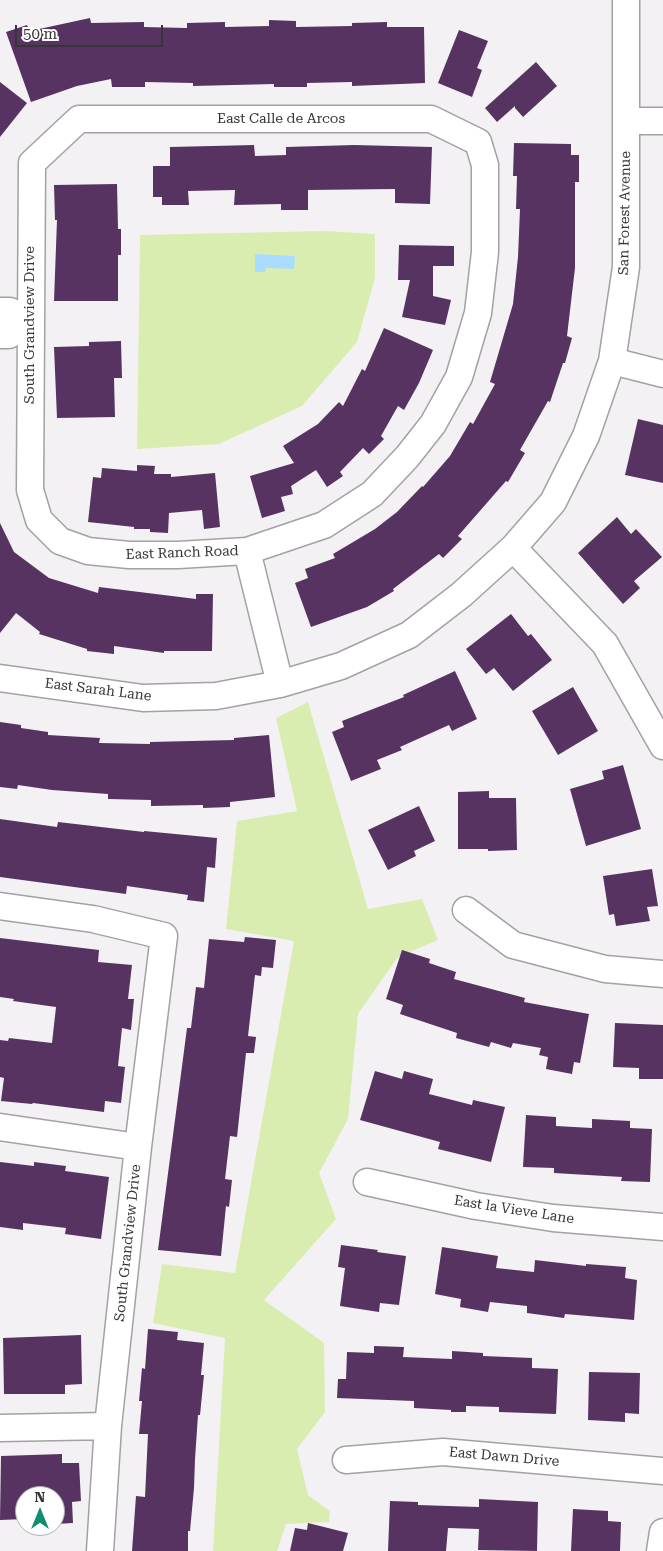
<!DOCTYPE html>
<style>
body{margin:0}
#map{position:relative;width:663px;height:1551px;overflow:hidden;background:#f4f1f5;font-family:"Roboto Serif",serif}
canvas{display:block}
.north{position:absolute;left:15px;top:1486px;width:50px;height:50px;box-sizing:border-box;background:#fff;border:1px solid #afafaf;border-radius:50%;rotate:0deg;font-size:14px;font-weight:700;line-height:20px;text-align:center;color:#373637}
.north::after{content:'';display:block;margin:auto;width:18px;height:22px;background:#118d72;clip-path:polygon(50% 0,100% 100%,50% 72%,0 100%)}
.scale{position:absolute;left:15px;top:25px;width:148px;height:22px;box-sizing:border-box;border:2px solid #373637;border-top:0;padding-left:6px;font-size:15px;line-height:18px;white-space:nowrap;color:#373637;-webkit-text-stroke:4px #fff;paint-order:stroke}
</style>
<div id="map">
<canvas width="663" height="1551"></canvas>
<div class="north">N</div>
<div class="scale">50 m</div>
</div>
<script>
const ctx = document.querySelector('canvas').getContext('2d');
ctx.lineJoin = 'round';
function fillPath(path, color) { ctx.fillStyle = color; ctx.fill(path, 'evenodd'); }
function strokePath(path, color, width, dash) { ctx.strokeStyle = color; ctx.lineWidth = width; ctx.lineCap = dash ? 'butt' : 'round'; ctx.setLineDash(dash || []); ctx.stroke(path); }
function drawText(font, color, halo, rows, align = 'center') {
  ctx.font = font + ' "Roboto Serif",serif'; ctx.lineWidth = 5; ctx.setLineDash([]); ctx.textBaseline = 'middle'; ctx.strokeStyle = halo; ctx.fillStyle = color; for (const [text, x, y, turn = 0] of rows) {
    ctx.save(); ctx.translate(x, y); ctx.rotate((+turn || 0) * Math.PI / 180); ctx.textAlign = isNaN(turn) ? turn : align; if (halo) ctx.strokeText(text, 0, 0); ctx.fillText(text, 0, 0); ctx.restore();
  }
}
const green = new Path2D(`
 M 325,231 L 375,234 L 375,278 L 357,342 L 302,406 L 219,444 L 137,449 L 140,235 Z
 M 308,702 L 368,909 L 422,899 L 438,940 L 398,957 L 358,1014 L 348,1119 L 319,1173 L 336,1219 L 264,1300 L 324,1343 L 325,1412 L 297,1449 L 308,1495 L 330,1511 L 329,1522 L 286,1524 L 277,1551 L 213,1551 L 225,1338 L 153,1323 L 162,1264 L 235,1273 L 294,941 L 226,929 L 237,821 L 297,811 L 276,718 Z`);
const water = new Path2D(`
 M 255,254 L 295,256 L 294,269 L 266,268 L 265,272 L 255,272 Z`);
const building = new Path2D(`
 M 90,18 L 91,23 L 144,22 L 144,27 L 187,28 L 187,23 L 225,22 L 225,27 L 269,26 L 269,20 L 296,21 L 296,27 L 352,26 L 352,23 L 387,22 L 387,27 L 424,27 L 425,83 L 352,86 L 352,82 L 307,83 L 307,87 L 274,87 L 274,84 L 193,86 L 193,83 L 145,82 L 145,87 L 112,87 L 111,79 L 77,86 L 31,102 L 6,32 L 27,25 L 30,31 Z
 M 459,30 L 488,41 L 477,68 L 482,70 L 472,97 L 438,83 Z
 M 536,62 L 557,86 L 523,117 L 515,108 L 515,106 L 497,122 L 485,108 Z
 M 0,82 L 27,103 L 0,137 Z
 M 514,143 L 571,144 L 571,155 L 579,155 L 579,182 L 575,182 L 575,268 L 567,336 L 572,338 L 565,363 L 563,363 L 550,402 L 548,401 L 520,450 L 525,453 L 508,482 L 506,481 L 458,536 L 462,539 L 443,558 L 439,554 L 393,589 L 394,591 L 367,607 L 311,627 L 295,583 L 308,578 L 305,569 L 335,558 L 333,554 L 375,529 L 397,512 L 422,486 L 423,487 L 450,456 L 470,422 L 473,424 L 495,384 L 490,382 L 513,304 L 518,257 L 520,209 L 516,209 L 517,176 L 513,176 Z
 M 254,145 L 255,156 L 286,155 L 286,147 L 354,145 L 432,147 L 430,204 L 395,203 L 395,189 L 308,190 L 308,210 L 281,210 L 281,204 L 234,205 L 235,190 L 188,191 L 189,205 L 162,205 L 162,197 L 153,197 L 153,166 L 170,166 L 170,147 Z
 M 117,184 L 118,229 L 121,229 L 121,255 L 118,255 L 118,301 L 54,301 L 57,220 L 55,220 L 54,185 Z
 M 399,245 L 454,246 L 454,266 L 433,266 L 433,296 L 451,300 L 445,325 L 402,317 L 410,280 L 398,280 Z
 M 384,328 L 433,350 L 419,383 L 404,410 L 398,406 L 381,436 L 384,439 L 369,454 L 363,448 L 340,472 L 343,476 L 327,487 L 316,470 L 291,486 L 293,494 L 281,497 L 285,511 L 262,518 L 250,476 L 294,463 L 283,446 L 318,424 L 339,402 L 343,406 L 362,369 L 365,371 Z
 M 121,341 L 122,378 L 114,378 L 115,417 L 57,418 L 54,347 L 89,346 L 89,342 Z
 M 638,419 L 663,425 L 663,483 L 625,475 Z
 M 137,465 L 155,466 L 154,474 L 171,474 L 171,477 L 215,473 L 220,527 L 204,529 L 202,510 L 169,513 L 168,533 L 150,532 L 150,529 L 134,529 L 134,527 L 88,522 L 93,477 L 101,478 L 102,468 L 137,471 Z
 M 617,517 L 631,534 L 636,529 L 662,557 L 634,581 L 640,588 L 623,604 L 578,553 Z
 M 0,523 L 14,552 L 49,578 L 98,593 L 99,587 L 196,599 L 196,594 L 213,594 L 212,651 L 164,651 L 164,653 L 114,646 L 114,654 L 87,651 L 87,649 L 39,634 L 40,632 L 16,613 L 0,633 Z
 M 511,614 L 528,636 L 531,634 L 552,660 L 513,691 L 494,668 L 486,674 L 466,649 Z
 M 455,671 L 477,719 L 452,731 L 449,725 L 400,747 L 402,750 L 377,760 L 381,769 L 351,781 L 332,732 L 344,727 L 342,721 L 404,697 L 403,695 Z
 M 573,687 L 598,731 L 558,755 L 532,711 Z
 M 0,722 L 21,725 L 21,728 L 48,732 L 48,735 L 100,738 L 99,743 L 150,744 L 150,742 L 234,740 L 234,738 L 269,735 L 275,797 L 230,802 L 230,807 L 203,808 L 203,805 L 151,806 L 151,800 L 108,799 L 108,794 L 52,790 L 18,785 L 17,789 L 0,787 Z
 M 623,765 L 641,829 L 586,846 L 570,789 L 604,779 L 602,771 Z
 M 489,791 L 489,798 L 516,798 L 517,850 L 488,851 L 488,849 L 458,849 L 458,792 Z
 M 419,806 L 435,841 L 414,851 L 416,856 L 388,870 L 368,830 Z
 M 0,819 L 57,827 L 58,822 L 144,832 L 144,831 L 217,838 L 215,868 L 207,867 L 204,902 L 187,900 L 188,895 L 127,886 L 126,894 L 0,877 Z
 M 652,869 L 658,906 L 647,907 L 650,921 L 616,926 L 614,914 L 609,915 L 603,876 Z
 M 245,937 L 276,940 L 273,968 L 262,967 L 261,976 L 255,975 L 248,1036 L 256,1037 L 254,1053 L 246,1053 L 237,1137 L 230,1136 L 225,1179 L 232,1180 L 229,1207 L 226,1206 L 221,1256 L 158,1250 L 187,1028 L 191,1028 L 196,987 L 204,988 L 209,939 L 244,942 Z
 M 0,938 L 99,950 L 98,962 L 132,965 L 128,999 L 134,999 L 131,1030 L 122,1028 L 118,1066 L 125,1067 L 121,1103 L 105,1101 L 104,1112 L 33,1103 L 32,1104 L 1,1101 L 4,1078 L 0,1077 L 0,1040 L 8,1041 L 9,1038 L 52,1043 L 56,1007 L 13,1001 L 14,999 L 0,997 Z
 M 402,950 L 430,959 L 429,963 L 456,972 L 454,979 L 525,998 L 524,1002 L 589,1014 L 580,1063 L 574,1062 L 572,1074 L 546,1069 L 548,1057 L 539,1055 L 541,1048 L 513,1043 L 511,1048 L 491,1042 L 489,1047 L 456,1038 L 457,1033 L 400,1014 L 403,1005 L 386,999 Z
 M 615,1023 L 663,1025 L 663,1079 L 639,1079 L 639,1068 L 613,1067 Z
 M 375,1071 L 402,1079 L 404,1071 L 433,1079 L 429,1094 L 472,1105 L 473,1100 L 505,1107 L 491,1162 L 438,1149 L 440,1142 L 360,1120 Z
 M 526,1115 L 556,1117 L 556,1126 L 592,1128 L 592,1119 L 630,1121 L 630,1128 L 652,1129 L 650,1182 L 621,1181 L 622,1177 L 554,1173 L 554,1168 L 523,1167 Z
 M 0,1162 L 34,1166 L 34,1162 L 66,1166 L 65,1171 L 109,1177 L 101,1239 L 65,1234 L 66,1228 L 23,1223 L 23,1230 L 0,1227 Z
 M 341,1245 L 378,1250 L 377,1252 L 406,1256 L 399,1305 L 380,1303 L 379,1312 L 340,1306 L 345,1268 L 338,1267 Z
 M 442,1247 L 498,1256 L 496,1268 L 534,1272 L 535,1260 L 586,1266 L 586,1264 L 626,1267 L 625,1278 L 637,1280 L 634,1320 L 565,1314 L 564,1318 L 527,1313 L 527,1306 L 490,1302 L 488,1312 L 460,1307 L 461,1299 L 435,1294 Z
 M 148,1329 L 178,1332 L 177,1340 L 204,1343 L 201,1375 L 204,1375 L 200,1415 L 198,1415 L 195,1459 L 194,1488 L 190,1531 L 188,1531 L 188,1551 L 132,1551 L 136,1496 L 145,1497 L 148,1434 L 139,1434 L 142,1401 L 139,1401 L 142,1368 L 145,1369 Z
 M 81,1335 L 82,1384 L 65,1385 L 65,1394 L 4,1394 L 3,1338 Z
 M 374,1346 L 404,1347 L 403,1357 L 452,1359 L 452,1351 L 483,1353 L 483,1356 L 532,1358 L 532,1368 L 558,1369 L 556,1414 L 499,1412 L 499,1407 L 466,1406 L 466,1412 L 451,1412 L 451,1410 L 414,1408 L 414,1401 L 337,1398 L 338,1379 L 346,1379 L 347,1352 L 374,1353 Z
 M 589,1372 L 640,1373 L 639,1414 L 625,1413 L 625,1422 L 588,1420 Z
 M 62,1454 L 62,1463 L 79,1463 L 81,1501 L 72,1502 L 73,1523 L 55,1524 L 55,1496 L 25,1496 L 25,1519 L 0,1520 L 1,1456 Z
 M 479,1499 L 538,1502 L 537,1551 L 478,1550 L 479,1529 L 448,1528 L 446,1551 L 388,1551 L 390,1501 L 418,1502 L 418,1505 L 479,1507 Z
 M 573,1509 L 608,1511 L 608,1521 L 621,1522 L 620,1551 L 571,1551 Z
 M 308,1523 L 348,1533 L 343,1551 L 290,1551 L 295,1528 L 307,1530 Z`);
const minor = new Path2D(`
 M 79,119 L 431,119 L 478,142 L 485,165 L 485,252 L 478,313 L 459,377 L 433,424 L 407,457 L 372,494 L 324,525 L 247,551 L 178,555 L 129,555 L 88,551 L 60,541 L 39,520 L 30,490 L 32,163 Z
 M 626,121 L 663,121
 M 0,311 L 10,311 L 30,323 L 9,335 L 0,335
 M 612,361 L 663,374
 M 513,548 L 605,644 L 663,746
 M 247,551 L 280,684
 M 0,678 L 143,698 L 216,696 L 280,684 L 341,666 L 409,635 L 461,595 L 513,548 L 553,502 L 586,436 L 612,361 L 626,267 L 626,0
 M 0,906 L 93,919 L 164,936 L 138,1147 L 108,1426 L 100,1551
 M 466,910 L 513,945 L 605,969 L 663,974
 M 0,1127 L 138,1147
 M 367,1182 L 476,1206 L 553,1218 L 663,1227
 M 0,1428 L 108,1426
 M 346,1460 L 443,1452 L 663,1471
 M 660,1551 L 663,1532`);
const streetNames = [
 ["East Calle de Arcos",281,119],
 ["San Forest Avenue",625,213,-89],
 ["South Grandview Drive",30,325,-90],
 ["East Ranch Road",182,553,-2],
 ["East Sarah Lane",98,690,7],
 ["East la Vieve Lane",514,1210,9],
 ["South Grandview Drive",128,1243,-84],
 ["East Dawn Drive",504,1457,5]
];
fillPath(green, '#daedb0');
fillPath(water, '#a9dcff');
fillPath(building, '#573362');
strokePath(minor, '#a3a1a4', 29);
strokePath(minor, '#fff', 26);
drawText('14px', '#373637', '#fff', streetNames);
</script>
